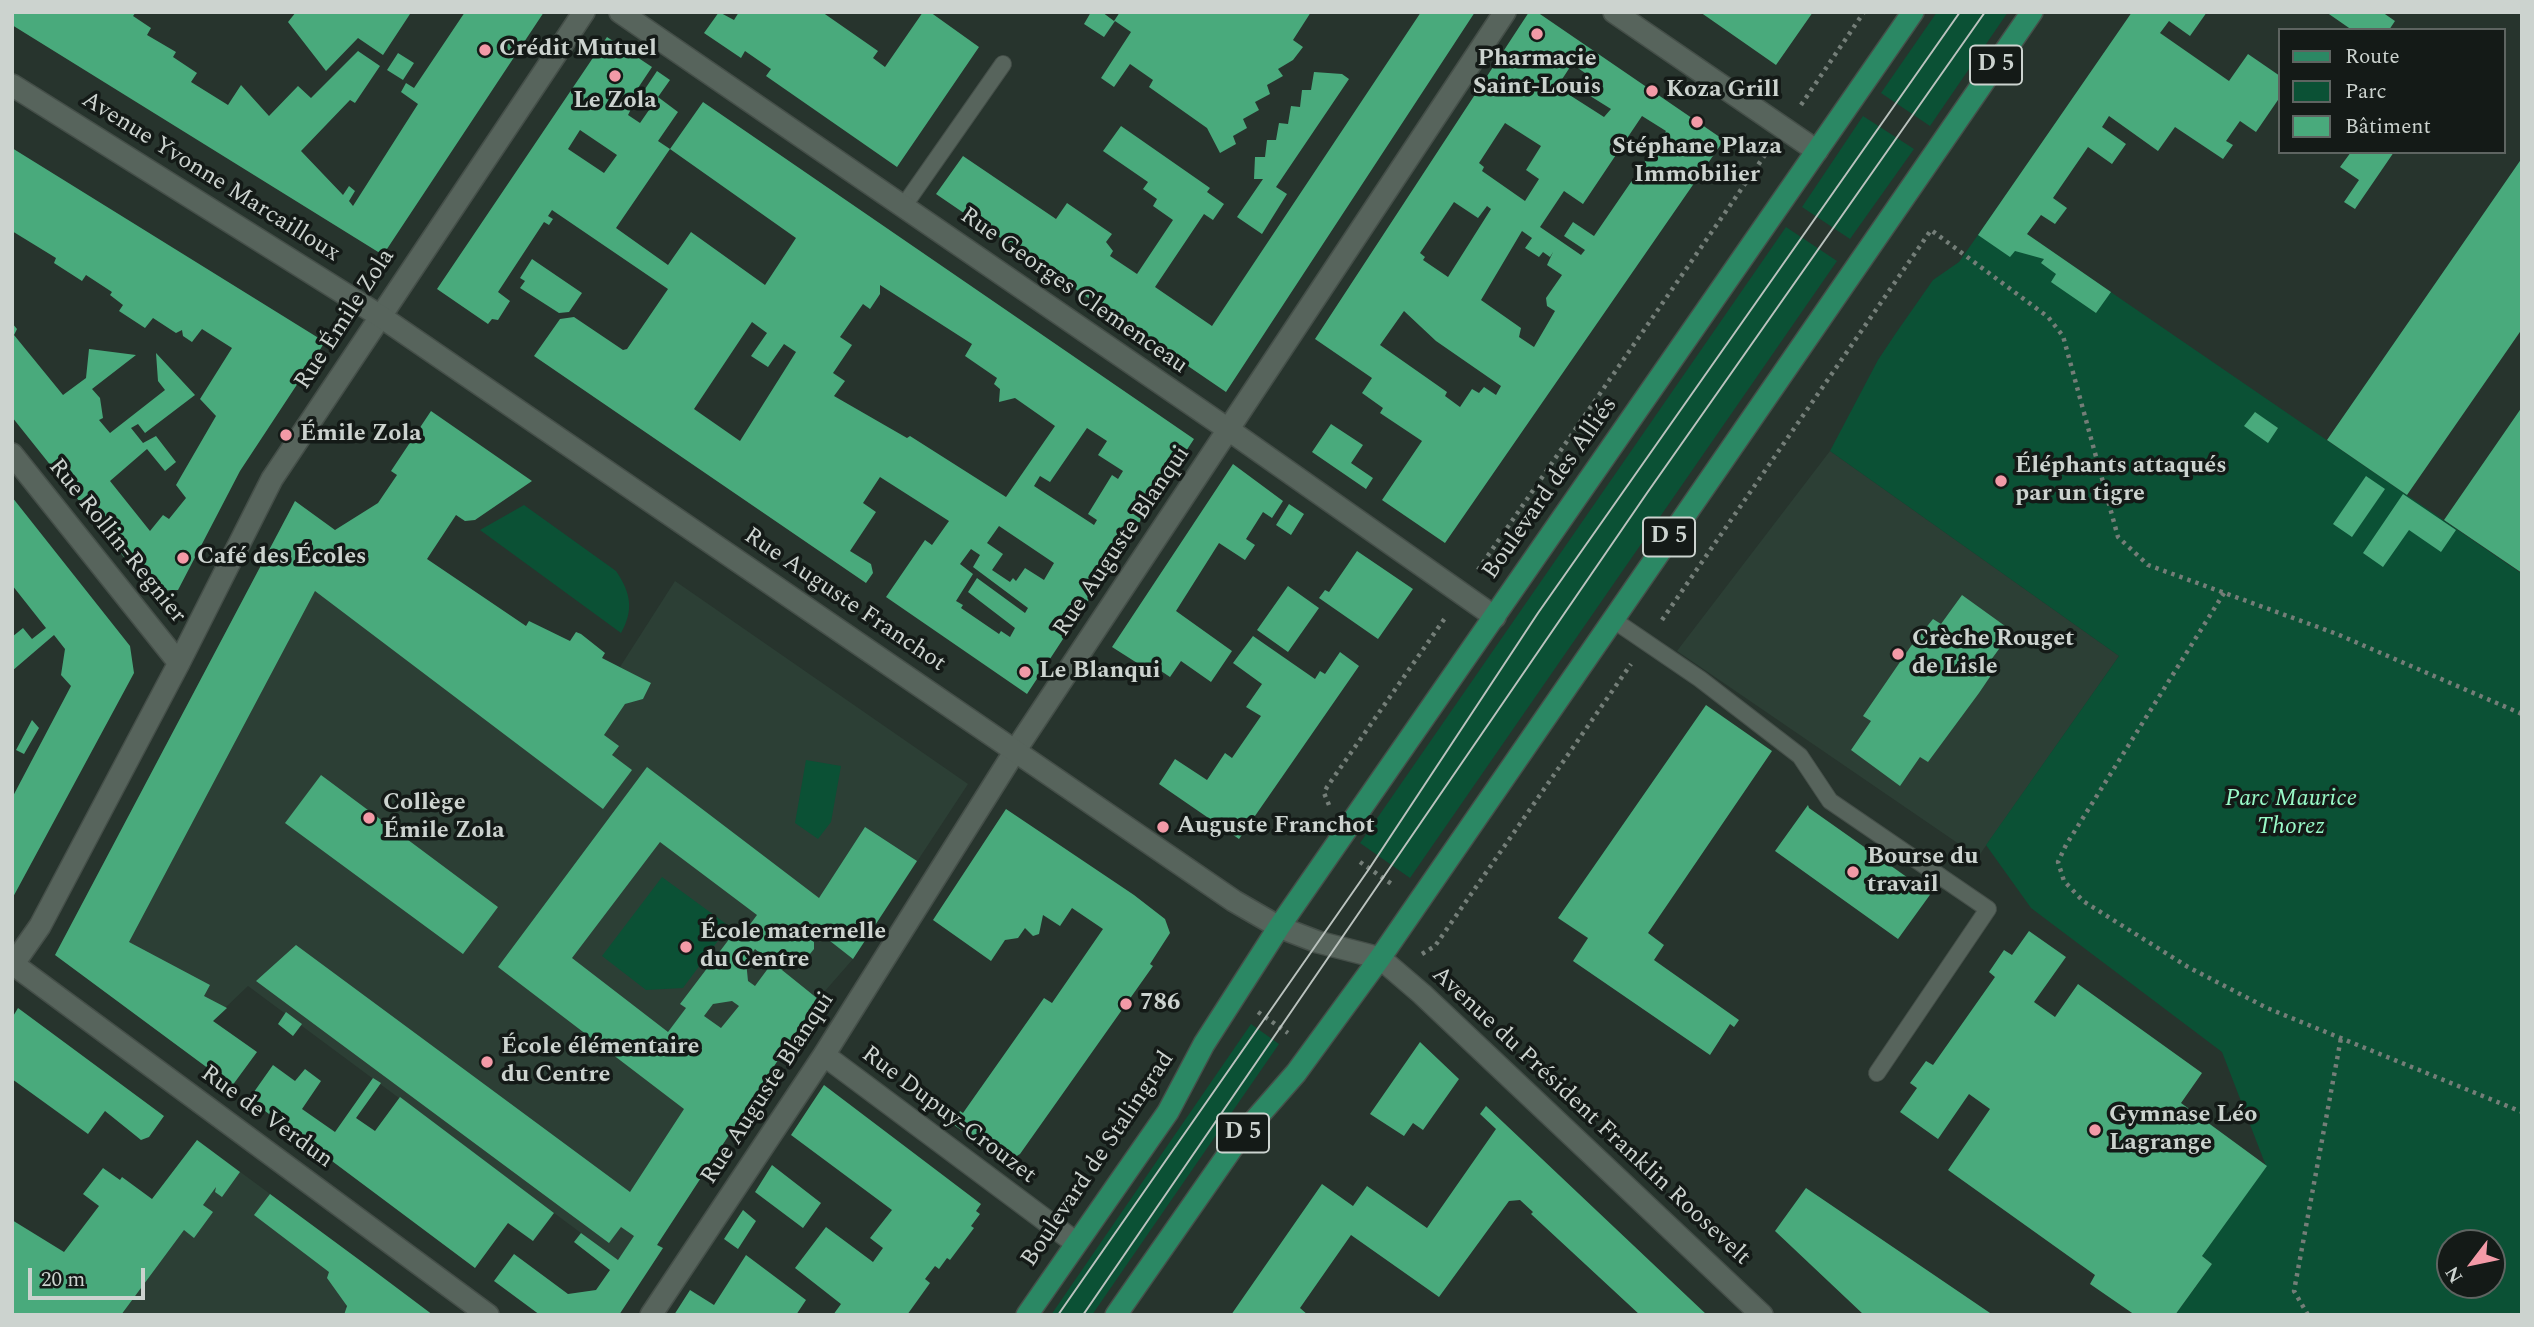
<!DOCTYPE html>
<meta charset="utf-8">
<style>
body{margin:0}
#map{position:relative;width:2534px;height:1327px;overflow:hidden;background:#27342d;font-family:Spectral,serif}
canvas{display:block}
.frame{position:absolute;inset:0;border:14px solid #ccd3cf;pointer-events:none}
.legend{position:absolute;left:2278px;top:28px;width:228px;height:126px;box-sizing:border-box;background:#141a17;border:2px solid #5e6461;margin:0;padding:9px 12px;list-style:none;font-size:21px;color:#ccd3cf}
.legend li{display:flex;align-items:center;gap:14px;height:35px}
.legend b{width:35px;border:2px solid #5e6461}
.north{position:absolute;left:2436px;top:1229px;width:70px;height:70px;box-sizing:border-box;background:#141a17;border:2px solid #5e6461;border-radius:50%;rotate:238deg;font-size:19px;font-weight:700;line-height:28px;text-align:center;color:#ccd3cf}
.north::after{content:'';display:block;margin:auto;width:24px;height:32px;background:#f39aa7;clip-path:polygon(50% 0,100% 100%,50% 72%,0 100%)}
.scale{position:absolute;left:28px;top:1268px;width:117px;height:32px;box-sizing:border-box;border:4px solid #ccd3cf;border-top:0;padding-left:9px;font-size:21px;line-height:24px;white-space:nowrap;color:#ccd3cf;-webkit-text-stroke:5px #141a17;paint-order:stroke}
</style>
<div id="map">
<canvas width="2534" height="1327"></canvas>
<div class="frame"></div>
<ul class="legend">
<li><b style="height:9px;background:#2b8864"></b>Route</li>
<li><b style="height:19px;background:#0b5135"></b>Parc</li>
<li><b style="height:19px;background:#49aa7c"></b>Bâtiment</li>
</ul>
<div class="north">N</div>
<div class="scale">20 m</div>
</div>
<script>
const ctx = document.querySelector('canvas').getContext('2d');
ctx.lineJoin = 'round';
function fillPath(path, color) { ctx.fillStyle = color; ctx.fill(path, 'evenodd'); }
function strokePath(path, color, width, dash) { ctx.strokeStyle = color; ctx.lineWidth = width; ctx.lineCap = dash ? 'butt' : 'round'; ctx.setLineDash(dash || []); ctx.stroke(path); }
function drawText(font, color, halo, rows, align = 'center') {
  ctx.font = font + ' Spectral,serif'; ctx.lineWidth = 7; ctx.setLineDash([]); ctx.textBaseline = 'middle'; ctx.strokeStyle = halo; ctx.fillStyle = color; for (const [text, x, y, turn = 0] of rows) {
    ctx.save(); ctx.translate(x, y); ctx.rotate((+turn || 0) * Math.PI / 180); ctx.textAlign = isNaN(turn) ? turn : align; if (halo) ctx.strokeText(text, 0, 0); ctx.fillText(text, 0, 0); ctx.restore();
  }
}
const built = new Path2D(`
 M 1830,451 L 2119,656 L 1978,857 L 1677,651 Z
 M 295,501 L 604,734 L 625,704 L 643,699 L 651,684 L 620,667 L 675,581 L 968,784 L 853,959 L 818,999 L 657,1244 L 663,1248 L 643,1279 L 248,986 L 182,1049 L 55,955 Z
 M 197,1140 L 373,1270 L 345,1307 L 347,1309 L 344,1315 L 12,1315 L 76,1301 Z`);
const green = new Path2D(`
 M 1937,12 L 2008,12 L 1930,126 L 1881,93 Z
 M 1863,116 L 1914,149 L 1850,239 L 1802,207 Z
 M 1994,212 L 2522,574 L 2522,1315 L 2175,1315 L 2212,1264 L 2202,1256 L 2266,1166 L 2222,1052 L 2031,908 L 1986,845 L 2119,656 L 1830,451 L 1878,360 L 1896,333 L 1933,280 L 1959,262 ZM 2450,1243 L 2492,1243 L 2492,1285 L 2450,1285 Z
 M 1786,227 L 1837,261 L 1410,878 L 1360,843 Z
 M 524,505 L 616,571 C 631,593 634,610 621,633 L 480,530 Z
 M 806,760 L 841,766 L 831,822 L 818,839 L 795,823 Z
 M 662,877 L 729,926 L 683,988 L 646,990 L 602,956 Z
 M 1251,1024 L 1279,1044 L 1092,1315 L 1051,1315 Z`);
const building = new Path2D(`
 M 12,12 L 136,12 L 133,16 L 151,28 L 147,35 L 176,52 L 173,57 L 197,73 L 191,82 L 228,105 L 241,85 L 269,116 L 298,86 L 311,98 L 358,51 L 380,66 L 355,103 L 350,100 L 301,151 L 343,195 L 349,186 L 355,191 L 349,201 L 353,206 L 418,104 L 401,92 L 406,83 L 414,88 L 465,12 L 544,12 L 383,255 L 12,25 Z
 M 296,12 L 407,12 L 410,14 L 383,55 L 358,38 L 326,71 L 288,22 Z
 M 719,12 L 734,20 L 739,12 L 822,12 L 878,51 L 873,58 L 885,67 L 923,12 L 930,12 L 979,47 L 897,167 L 766,76 L 771,69 L 745,51 L 741,58 L 704,33 Z
 M 1091,12 L 1102,12 L 1114,21 L 1120,12 L 1311,12 L 1293,40 L 1303,47 L 1293,60 L 1278,69 L 1283,76 L 1267,85 L 1270,94 L 1255,102 L 1259,110 L 1243,119 L 1247,128 L 1233,136 L 1236,144 L 1220,153 L 1207,128 L 1149,87 L 1153,80 L 1130,64 L 1114,87 L 1101,78 L 1131,32 L 1115,21 L 1104,37 L 1084,24 Z
 M 1421,12 L 1475,12 L 1226,392 L 936,194 L 963,156 L 1056,219 L 1067,203 L 1112,234 L 1106,242 L 1113,251 L 1110,256 L 1137,274 L 1173,220 L 1153,206 L 1157,199 L 1143,189 L 1148,182 L 1103,151 L 1121,126 L 1210,188 L 1207,192 L 1224,204 L 1213,220 L 1204,214 L 1155,287 L 1212,326 Z
 M 1529,12 L 1537,12 L 1724,140 L 1445,543 L 1382,500 L 1422,441 L 1380,413 L 1383,408 L 1362,393 L 1372,378 L 1315,339 ZM 1572,64 L 1588,75 L 1579,89 L 1611,109 L 1604,117 L 1557,87 ZM 1642,116 L 1666,131 L 1594,236 L 1573,222 L 1564,236 L 1585,250 L 1581,255 L 1540,227 L 1564,191 L 1583,204 ZM 1505,123 L 1541,146 L 1526,170 L 1539,179 L 1525,201 L 1482,171 L 1484,167 L 1479,163 ZM 1454,202 L 1478,218 L 1487,206 L 1491,209 L 1448,277 L 1423,260 L 1425,257 L 1420,253 ZM 1522,231 L 1532,238 L 1525,248 L 1539,257 L 1543,252 L 1550,257 L 1553,252 L 1547,265 L 1562,275 L 1546,298 L 1547,306 L 1555,311 L 1534,347 L 1519,337 L 1521,328 L 1481,300 ZM 1404,311 L 1436,341 L 1501,386 L 1496,395 L 1484,387 L 1479,393 L 1472,389 L 1460,407 L 1445,396 L 1447,392 L 1380,345 Z
 M 1700,12 L 1813,12 L 1776,65 Z
 M 2132,12 L 2207,12 L 2190,36 L 2169,21 L 2160,33 L 2229,81 L 2248,54 L 2280,76 L 2280,97 L 2256,132 L 2240,121 L 2226,141 L 2233,145 L 2223,159 L 2175,127 L 2158,151 L 2109,116 L 2102,127 L 2126,144 L 2112,164 L 2088,147 L 2053,198 L 2067,208 L 2055,224 L 2041,215 L 2027,234 L 2111,292 L 2096,313 L 2051,282 L 2056,274 L 2041,263 L 2044,259 L 2015,251 L 2010,257 L 1978,235 Z
 M 2326,12 L 2382,12 L 2395,21 L 2389,30 L 2352,30 Z
 M 607,37 L 652,67 L 626,106 L 631,109 L 628,115 L 640,123 L 649,110 L 639,103 L 639,98 L 657,71 L 670,80 L 658,97 L 678,112 L 658,141 L 670,149 L 616,228 L 668,265 L 691,232 L 765,285 L 796,238 L 670,149 L 703,102 L 1194,439 L 1027,694 L 886,597 L 925,540 L 932,545 L 949,521 L 880,477 L 863,503 L 876,512 L 850,551 L 871,564 L 873,573 L 866,583 L 534,356 L 560,319 L 574,317 L 623,350 L 627,349 L 668,289 L 552,210 L 548,216 L 553,219 L 549,225 L 544,222 L 498,292 L 510,301 L 498,320 L 492,319 L 488,324 L 437,289 ZM 580,130 L 617,155 L 604,173 L 568,149 ZM 880,285 L 972,344 L 965,356 L 997,378 L 994,384 L 1000,389 L 999,402 L 1015,398 L 1055,426 L 1006,497 L 910,436 L 907,438 L 834,396 L 845,381 L 833,373 L 852,345 L 840,337 L 863,304 L 870,309 L 880,294 ZM 752,322 L 767,333 L 751,356 L 768,367 L 784,344 L 796,352 L 740,441 L 694,409 ZM 1087,428 L 1107,441 L 1098,455 L 1123,471 L 1118,479 L 1112,475 L 1088,514 L 1097,520 L 1094,525 L 1034,486 L 1040,476 L 1050,482 ZM 999,526 L 1054,563 L 1044,580 L 1025,568 L 1016,581 L 1013,578 L 1010,582 L 992,570 L 1003,554 L 987,543 ZM 971,549 L 980,555 L 973,567 L 1028,608 L 1025,613 L 977,578 L 968,592 L 1015,628 L 1010,637 L 1001,631 L 999,634 L 961,608 L 963,605 L 956,601 L 973,574 L 960,564 Z
 M 398,53 L 414,63 L 403,80 L 387,70 Z
 M 1314,72 L 1342,74 L 1349,79 L 1276,187 L 1287,194 L 1262,234 L 1237,217 L 1263,179 L 1254,179 L 1255,157 L 1265,157 L 1267,140 L 1276,140 L 1279,123 L 1288,124 L 1291,106 L 1300,107 L 1302,90 L 1311,90 Z
 M 12,148 L 325,342 L 240,471 L 178,590 L 151,591 L 12,417 L 12,323 L 17,329 L 14,335 L 63,395 L 86,378 L 89,349 L 136,355 L 92,389 L 100,398 L 103,418 L 99,420 L 110,433 L 165,390 L 158,381 L 156,353 L 195,395 L 145,433 L 138,424 L 131,428 L 143,443 L 156,436 L 176,462 L 165,471 L 147,449 L 110,481 L 150,531 L 163,515 L 169,519 L 186,498 L 176,485 L 216,416 L 200,399 L 232,348 L 202,329 L 192,342 L 183,336 L 182,330 L 176,333 L 153,318 L 145,328 L 119,311 L 123,305 L 110,295 L 112,292 L 86,275 L 82,281 L 54,263 L 56,258 L 12,231 Z
 M 2351,152 L 2394,152 L 2355,209 L 2344,202 L 2359,180 L 2340,167 Z
 M 2522,158 L 2522,329 L 2407,495 L 2327,440 Z
 M 532,259 L 582,293 L 569,312 L 559,313 L 520,288 L 525,281 L 520,278 Z
 M 2522,407 L 2522,573 L 2444,520 Z
 M 431,411 L 532,481 L 475,520 L 465,521 L 456,515 L 427,559 L 526,626 L 529,621 L 570,641 L 576,632 L 581,634 L 605,653 L 602,658 L 651,683 L 643,699 L 625,704 L 604,735 L 619,746 L 612,755 L 632,770 L 603,809 L 315,591 L 129,942 L 210,985 L 204,996 L 227,1008 L 213,1021 L 257,1052 L 232,1086 L 55,955 L 295,501 L 335,530 L 378,503 L 397,475 L 391,471 Z
 M 2255,412 L 2278,428 L 2268,443 L 2244,426 Z
 M 1331,424 L 1363,445 L 1351,463 L 1373,478 L 1366,489 L 1312,452 Z
 M 1233,464 L 1283,501 L 1272,518 L 1263,512 L 1246,539 L 1255,545 L 1245,560 L 1219,543 L 1176,611 L 1232,651 L 1211,682 L 1181,661 L 1170,677 L 1149,663 L 1145,668 L 1112,647 Z
 M 2366,476 L 2385,489 L 2352,537 L 2333,524 Z
 M 2403,494 L 2456,530 L 2441,552 L 2409,530 L 2383,567 L 2363,553 Z
 M 12,497 L 130,646 L 134,673 L 12,899 L 12,798 L 71,686 L 61,675 L 65,649 L 54,635 L 12,671 L 12,637 L 23,628 L 32,639 L 46,628 L 12,585 Z
 M 1289,504 L 1304,514 L 1291,535 L 1276,525 Z
 M 1357,551 L 1413,589 L 1378,639 L 1319,598 L 1325,590 L 1329,592 Z
 M 1288,586 L 1319,608 L 1288,652 L 1257,630 Z
 M 1962,595 L 2012,631 L 1991,660 L 1998,665 L 1979,693 L 1928,762 L 1920,757 L 1900,786 L 1851,750 L 1871,721 L 1863,716 L 1911,646 L 1933,619 L 1941,624 Z
 M 1253,636 L 1315,679 L 1320,671 L 1325,674 L 1340,652 L 1359,666 L 1239,839 L 1159,784 L 1175,759 L 1207,780 L 1225,753 L 1232,758 L 1261,716 L 1246,707 L 1262,684 L 1233,663 Z
 M 1706,705 L 1772,751 L 1648,933 L 1664,945 L 1654,960 L 1739,1020 L 1734,1027 L 1730,1024 L 1710,1055 L 1573,961 L 1588,938 L 1558,918 Z
 M 32,720 L 39,728 L 24,754 L 16,750 Z
 M 647,767 L 819,898 L 865,827 L 917,861 L 853,959 L 816,930 L 809,939 L 814,942 L 814,949 L 801,965 L 795,967 L 789,962 L 782,970 L 818,999 L 657,1245 L 663,1248 L 619,1315 L 540,1315 L 494,1281 L 514,1254 L 568,1294 L 596,1290 L 610,1270 L 574,1242 L 581,1233 L 618,1260 L 634,1236 L 621,1227 L 609,1243 L 256,981 L 296,945 L 630,1192 L 684,1109 L 498,967 ZM 660,842 L 757,915 L 739,939 L 733,934 L 680,1004 L 686,1008 L 668,1032 L 572,958 ZM 755,949 L 772,963 L 755,986 L 748,981 L 746,961 ZM 732,1001 L 739,1006 L 721,1028 L 704,1016 L 713,1004 Z
 M 321,775 L 498,907 L 463,954 L 285,823 Z
 M 1808,805 L 1809,808 L 1928,892 L 1932,892 L 1898,939 L 1775,851 Z
 M 1006,809 L 1134,895 L 1165,919 L 1170,933 L 1150,964 L 1153,966 L 1020,1154 L 1007,1162 L 954,1125 L 960,1111 L 963,1113 L 1044,998 L 1052,1003 L 1103,929 L 1072,908 L 1060,926 L 1043,915 L 1039,934 L 1033,936 L 1025,928 L 1018,938 L 1005,940 L 991,961 L 933,920 Z
 M 2029,931 L 2066,957 L 2034,1002 L 2055,1017 L 2078,984 L 2202,1073 L 2181,1103 L 2267,1166 L 2202,1256 L 2212,1264 L 2175,1315 L 2135,1315 L 2090,1284 L 2095,1275 L 1948,1170 L 1990,1109 L 1969,1094 L 1938,1139 L 1900,1112 L 1917,1088 L 1910,1083 L 1926,1061 L 1933,1065 L 1995,977 L 1989,972 L 2004,950 L 2012,955 Z
 M 18,1008 L 164,1116 L 149,1137 L 141,1140 L 105,1111 L 88,1134 L 12,1079 L 12,1018 Z
 M 286,1012 L 302,1024 L 293,1036 L 278,1024 Z
 M 1420,1042 L 1459,1079 L 1423,1130 L 1413,1123 L 1404,1136 L 1370,1114 Z
 M 273,1065 L 295,1081 L 305,1069 L 321,1081 L 302,1109 L 335,1132 L 373,1078 L 381,1083 L 356,1118 L 375,1131 L 400,1097 L 554,1213 L 533,1241 L 508,1223 L 475,1268 L 249,1099 Z
 M 824,1085 L 981,1204 L 976,1211 L 980,1214 L 971,1226 L 974,1228 L 950,1260 L 947,1258 L 939,1269 L 935,1266 L 925,1279 L 930,1283 L 907,1315 L 833,1315 L 841,1304 L 795,1268 L 826,1227 L 873,1262 L 883,1248 L 870,1238 L 892,1210 L 791,1135 Z
 M 1486,1106 L 1707,1315 L 1640,1315 L 1531,1214 L 1533,1212 L 1520,1200 L 1509,1201 L 1439,1297 L 1351,1235 L 1300,1308 L 1308,1315 L 1231,1315 L 1322,1184 L 1353,1206 L 1367,1186 L 1427,1228 L 1496,1129 L 1480,1114 Z
 M 197,1140 L 240,1172 L 222,1197 L 215,1192 L 216,1187 L 203,1205 L 213,1212 L 194,1238 L 184,1230 L 121,1315 L 12,1315 L 12,1220 L 64,1252 L 99,1206 L 83,1194 L 103,1168 L 120,1180 L 122,1177 L 152,1199 Z
 M 772,1165 L 821,1203 L 803,1228 L 755,1192 Z
 M 1806,1188 L 1993,1315 L 1864,1315 L 1775,1231 Z
 M 270,1194 L 373,1270 L 433,1315 L 344,1315 L 347,1306 L 327,1278 L 329,1272 L 254,1215 Z
 M 743,1210 L 756,1221 L 738,1249 L 724,1239 Z
 M 746,1255 L 806,1300 L 796,1315 L 674,1315 L 690,1290 L 714,1305 Z`);
const path = new Path2D(`
 M 1801,105 L 1864,12
 M 1478,570 L 1767,152
 M 2224,593 L 2066,845 L 2058,862 L 2064,881 L 2083,901 L 2188,967 L 2267,1008 L 2522,1112
 M 1662,620 L 1931,230 L 2048,317 L 2063,336 L 2118,537 L 2148,565 L 2337,634 L 2522,714
 M 1329,805 L 1324,793 L 1327,787 L 1445,618
 M 1360,862 L 1393,885
 M 1422,954 L 1435,946 L 1631,664
 M 1258,1012 L 1288,1033
 M 2308,1315 L 2294,1291 L 2341,1038`);
const service = new Path2D(`
 M 903,207 L 1003,64
 M 1612,619 L 1700,679 L 1800,756 L 1830,801 L 1988,909 L 1877,1073`);
const minor = new Path2D(`
 M 620,12 L 1229,430 L 1495,617
 M 1614,12 L 1817,151
 M 12,454 L 179,663
 M 13,964 L 488,1315
 M 12,966 L 40,926 L 179,663 L 272,479 L 584,12
 M 824,1055 L 1076,1243
 M 651,1315 L 824,1055 L 1015,751 L 1505,12`);
const tertiary = new Path2D(`
 M 12,85 L 380,316 L 1234,901 L 1279,927 L 1318,942 L 1380,958 L 1422,994 L 1762,1315`);
const primary = new Path2D(`
 M 1027,1315 L 1168,1112 L 1204,1044 L 1279,927 L 1913,12
 M 1116,1315 L 1240,1137 L 1296,1073 L 1380,958 L 2032,12`);
const tram = new Path2D(`
 M 1058,1315 L 1369,869 L 1538,613 L 1960,12
 M 1083,1315 L 1647,493 L 1985,12`);
const markers = [
 [1537,34,7,"#f39aa7"],
 [485,50,7,"#f39aa7"],
 [615,76,7,"#f39aa7"],
 [1652,91,7,"#f39aa7"],
 [1697,122,7,"#f39aa7"],
 [286,435,7,"#f39aa7"],
 [2001,481,7,"#f39aa7"],
 [183,558,7,"#f39aa7"],
 [1898,654,7,"#f39aa7"],
 [1025,672,7,"#f39aa7"],
 [369,818,7,"#f39aa7"],
 [1163,827,7,"#f39aa7"],
 [1853,872,7,"#f39aa7"],
 [686,947,7,"#f39aa7"],
 [1126,1004,7,"#f39aa7"],
 [487,1062,7,"#f39aa7"],
 [2095,1130,7,"#f39aa7"]
];
const shields = [
 [1996,65,52],
 [1669,537,52],
 [1243,1133,52]
];
const shieldNames = [
 ["D 5",1996,65],
 ["D 5",1669,537],
 ["D 5",1243,1133]
];
const poiNames = [
 ["Crédit Mutuel",499,50],
 ["Pharmacie",1537,60,"center"],
 ["Saint-Louis",1537,88,"center"],
 ["Koza Grill",1666,91],
 ["Le Zola",615,102,"center"],
 ["Stéphane Plaza",1697,148,"center"],
 ["Immobilier",1697,176,"center"],
 ["Émile Zola",300,435],
 ["Éléphants attaqués",2015,467],
 ["par un tigre",2015,495],
 ["Café des Écoles",197,558],
 ["Crèche Rouget",1912,640],
 ["de Lisle",1912,668],
 ["Le Blanqui",1039,672],
 ["Collège",383,804],
 ["Émile Zola",383,832],
 ["Auguste Franchot",1177,827],
 ["Bourse du",1867,858],
 ["travail",1867,886],
 ["École maternelle",700,933],
 ["du Centre",700,961],
 ["786",1140,1004],
 ["École élémentaire",501,1048],
 ["du Centre",501,1076],
 ["Gymnase Léo",2109,1116],
 ["Lagrange",2109,1144]
];
const streetNames = [
 ["Avenue Yvonne Marcailloux",210,178,32],
 ["Rue Georges Clemenceau",1073,292,35],
 ["Rue Émile Zola",346,320,-57],
 ["Boulevard des Alliés",1551,489,-55],
 ["Rue Rollin-Regnier",116,542,51],
 ["Rue Auguste Blanqui",1123,542,-56],
 ["Rue Auguste Franchot",844,601,34],
 ["Rue Auguste Blanqui",769,1089,-57],
 ["Rue Dupuy-Crouzet",948,1116,37],
 ["Avenue du Président Franklin Roosevelt",1590,1117,43],
 ["Rue de Verdun",266,1118,36],
 ["Boulevard de Stalingrad",1099,1160,-56]
];
const parkNames = [
 ["Parc Maurice",2291,800],
 ["Thorez",2291,828]
];
fillPath(built, '#2c3f35');
fillPath(green, '#0b5135');
fillPath(building, '#49aa7c');
strokePath(service, '#454f49', 18);
strokePath(minor, '#454f49', 24);
strokePath(tertiary, '#454f49', 24);
strokePath(primary, '#454f49', 24);
strokePath(path, '#747e78', 4.5, [3.5, 5]);
strokePath(service, '#57645c', 16);
strokePath(minor, '#57645c', 21);
strokePath(tertiary, '#57645c', 21);
strokePath(primary, '#2b8864', 21);
strokePath(tram, '#bac2be', 2);
for (const [x, y, r, color] of markers) { const dot = new Path2D(); dot.arc(x, y, r, 0, 2 * Math.PI); ctx.fillStyle = color; ctx.fill(dot); strokePath(dot, '#141a17', 2.5); }
for (const [x, y, w] of shields) { const box = new Path2D(); box.roundRect(x - w / 2, y - 19.5, w, 39, 5); ctx.fillStyle = '#141a17'; ctx.fill(box); strokePath(box, '#ccd3cf', 2); }
drawText('bold 23px', '#ccd3cf', null, shieldNames);
drawText('bold 24px', '#ccd3cf', '#141a17', poiNames, 'left');
drawText('24px', '#ccd3cf', '#141a17', streetNames);
drawText('italic 24px', '#99fac8', '#141a17', parkNames);
</script>
